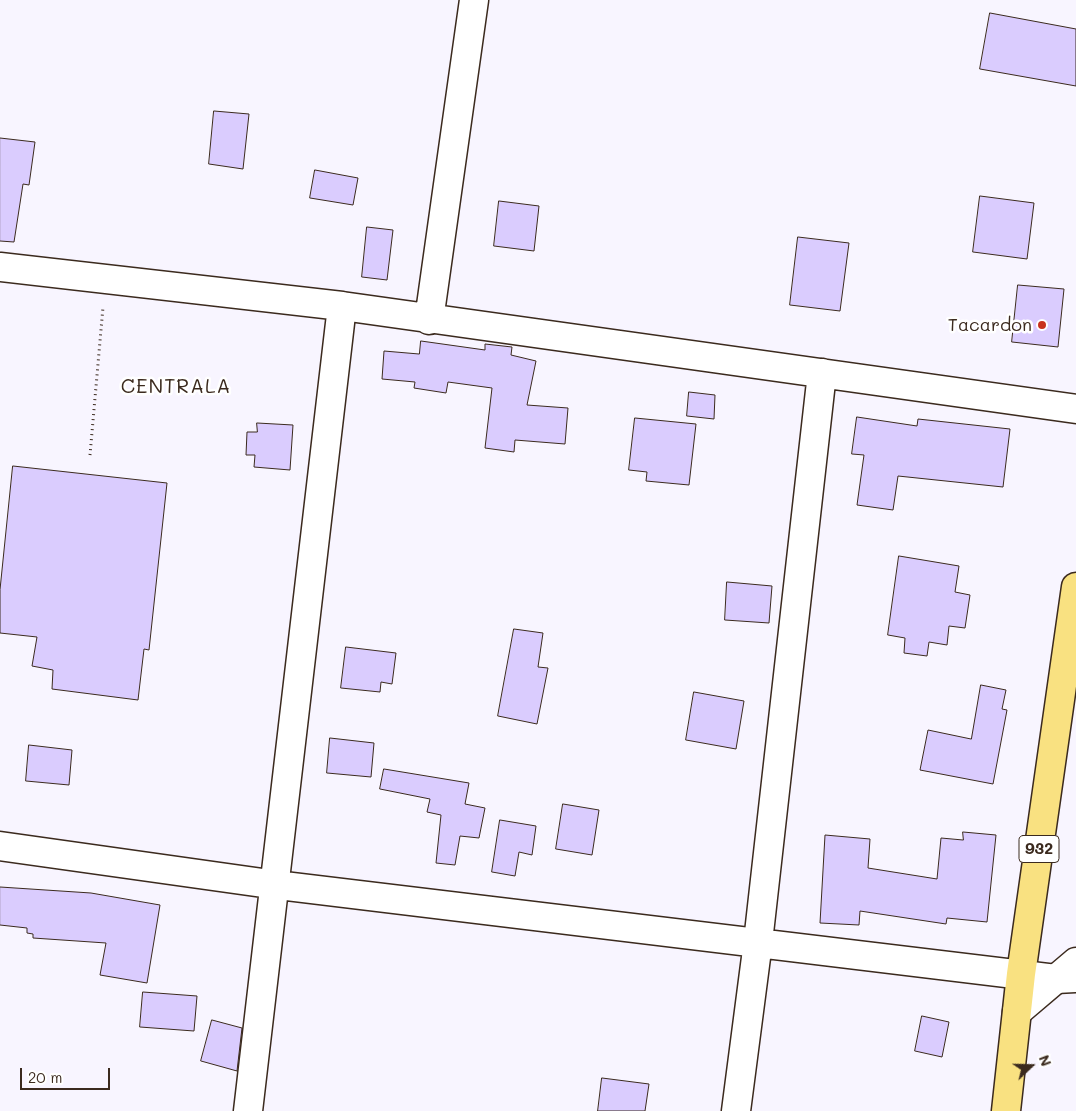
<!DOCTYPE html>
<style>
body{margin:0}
#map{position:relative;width:1076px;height:1111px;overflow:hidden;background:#f8f5ff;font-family:Mali,sans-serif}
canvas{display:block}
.north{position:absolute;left:1006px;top:1041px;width:50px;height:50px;-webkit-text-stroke:4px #fff;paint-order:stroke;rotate:69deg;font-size:14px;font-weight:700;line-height:20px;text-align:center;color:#3b2a1e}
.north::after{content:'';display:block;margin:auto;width:18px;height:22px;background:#3b2a1e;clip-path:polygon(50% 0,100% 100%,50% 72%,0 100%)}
.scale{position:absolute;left:20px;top:1068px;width:90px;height:22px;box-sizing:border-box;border:2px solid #3b2a1e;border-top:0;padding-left:6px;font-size:15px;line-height:18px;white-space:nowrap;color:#3b2a1e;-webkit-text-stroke:4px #fff;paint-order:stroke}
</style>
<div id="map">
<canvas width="1076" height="1111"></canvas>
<div class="north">N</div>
<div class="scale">20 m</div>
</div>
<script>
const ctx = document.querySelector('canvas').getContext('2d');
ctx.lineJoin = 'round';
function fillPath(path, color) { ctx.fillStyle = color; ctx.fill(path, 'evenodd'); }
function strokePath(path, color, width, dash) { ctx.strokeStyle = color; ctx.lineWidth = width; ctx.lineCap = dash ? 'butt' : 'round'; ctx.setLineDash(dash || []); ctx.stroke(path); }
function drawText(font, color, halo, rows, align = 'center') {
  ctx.font = font + ' Mali,sans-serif'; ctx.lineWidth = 5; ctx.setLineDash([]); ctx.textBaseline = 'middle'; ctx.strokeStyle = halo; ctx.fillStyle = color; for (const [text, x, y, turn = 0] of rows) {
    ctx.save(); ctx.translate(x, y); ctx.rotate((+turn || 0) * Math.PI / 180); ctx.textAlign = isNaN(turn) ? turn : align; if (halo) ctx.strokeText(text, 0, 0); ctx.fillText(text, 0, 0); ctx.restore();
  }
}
const building = new Path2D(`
 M 990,13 L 1076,29 L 1076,86 L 980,69 Z
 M 214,111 L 249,114 L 243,169 L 209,164 Z
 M 0,138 L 35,142 L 29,185 L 23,184 L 14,242 L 0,241 Z
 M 315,170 L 358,178 L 353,205 L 310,198 Z
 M 980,196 L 1034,203 L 1027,259 L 973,252 Z
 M 499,201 L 539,206 L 534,251 L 494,246 Z
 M 367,227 L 393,230 L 387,280 L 362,277 Z
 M 798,237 L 849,243 L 840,311 L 790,305 Z
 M 1018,285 L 1064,289 L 1058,347 L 1012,342 Z
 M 421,341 L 485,350 L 485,344 L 512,347 L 511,355 L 536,361 L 527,405 L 568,408 L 565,444 L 515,440 L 514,452 L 485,448 L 492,388 L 448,382 L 446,393 L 414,388 L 415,382 L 382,379 L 384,351 L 419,354 Z
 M 689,392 L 715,395 L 714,419 L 687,416 Z
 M 857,417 L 917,426 L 918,419 L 1010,429 L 1003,487 L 898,476 L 893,510 L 857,505 L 864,455 L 852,454 Z
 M 635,418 L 696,424 L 689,485 L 646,481 L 647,472 L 629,470 Z
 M 257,423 L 293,425 L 290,470 L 254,467 L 255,455 L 246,455 L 247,432 L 257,432 Z
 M 13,466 L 167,483 L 149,650 L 144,649 L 138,700 L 52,689 L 53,670 L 32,666 L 37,637 L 0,633 L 0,590 Z
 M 899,556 L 959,566 L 955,592 L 970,595 L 965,628 L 949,626 L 947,645 L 929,642 L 927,656 L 904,653 L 905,638 L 888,635 Z
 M 727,582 L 772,586 L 769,623 L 725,620 Z
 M 514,629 L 543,633 L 538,667 L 548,668 L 537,724 L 498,716 Z
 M 346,647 L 396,653 L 392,684 L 381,682 L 380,692 L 341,688 Z
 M 981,685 L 1006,690 L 1002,709 L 1007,710 L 993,784 L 920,770 L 928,730 L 971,739 Z
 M 694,692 L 744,701 L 736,749 L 686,740 Z
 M 330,738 L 374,743 L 371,777 L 327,773 Z
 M 29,745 L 72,750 L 69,785 L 26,781 Z
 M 384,769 L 469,783 L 465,804 L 485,808 L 479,838 L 460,836 L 455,865 L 436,863 L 441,815 L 427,812 L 430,799 L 380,789 Z
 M 563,804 L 599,810 L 592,855 L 556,849 Z
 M 500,820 L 536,826 L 532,855 L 519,852 L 515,876 L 492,872 Z
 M 963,832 L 996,835 L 987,922 L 947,918 L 946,924 L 860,911 L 859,925 L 820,923 L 825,835 L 870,839 L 868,868 L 937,879 L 941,838 L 963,840 Z
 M 0,887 L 91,893 L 160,905 L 147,983 L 100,975 L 106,943 L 33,938 L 33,934 L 27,933 L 27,928 L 0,925 Z
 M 143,992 L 197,996 L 194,1031 L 140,1027 Z
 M 922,1016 L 949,1022 L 942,1057 L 915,1051 Z
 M 212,1020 L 242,1028 L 237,1071 L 201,1061 Z
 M 602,1078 L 649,1084 L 645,1111 L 598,1111 Z`);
const path = new Path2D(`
 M 90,455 L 103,307`);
const minor = new Path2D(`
 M 0,267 L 342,306 L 1076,409
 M 429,320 L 474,0
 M 0,846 L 277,885 L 1056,979 L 1075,978
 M 248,1111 L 342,306
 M 736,1111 L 758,942 L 822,373`);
const tertiary = new Path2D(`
 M 1017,1012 L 1076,962`);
const primary = new Path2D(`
 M 1006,1111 L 1021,974 L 1076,587`);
const markers = [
 [1042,325,5,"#c8321e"]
];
const shields = [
 [1039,849,40]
];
const shieldNames = [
 ["932",1039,849]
];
const poiNames = [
 ["Tacardon",1032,325]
];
const quarterNames = [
 ["CENTRALA",176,387]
];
fillPath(building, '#daccfe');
strokePath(building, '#3b2a1e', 1);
strokePath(minor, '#3b2a1e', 31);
strokePath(tertiary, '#3b2a1e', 31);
strokePath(primary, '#3b2a1e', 31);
strokePath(path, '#3b2a1e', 3, [1, 4]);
strokePath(minor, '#fff', 28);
strokePath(tertiary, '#fff', 28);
strokePath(primary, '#f9e181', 28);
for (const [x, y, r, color] of markers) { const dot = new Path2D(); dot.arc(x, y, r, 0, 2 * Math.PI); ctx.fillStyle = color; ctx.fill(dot); strokePath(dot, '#fff', 2); }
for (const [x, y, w] of shields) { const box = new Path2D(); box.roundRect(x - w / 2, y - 13.5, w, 27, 4); ctx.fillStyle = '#fff'; ctx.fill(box); strokePath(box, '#3b2a1e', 1); }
drawText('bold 16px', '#3b2a1e', null, shieldNames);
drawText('18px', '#3b2a1e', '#fff', poiNames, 'right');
ctx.letterSpacing = '1px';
drawText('20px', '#3b2a1e', '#fff', quarterNames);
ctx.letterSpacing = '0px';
</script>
